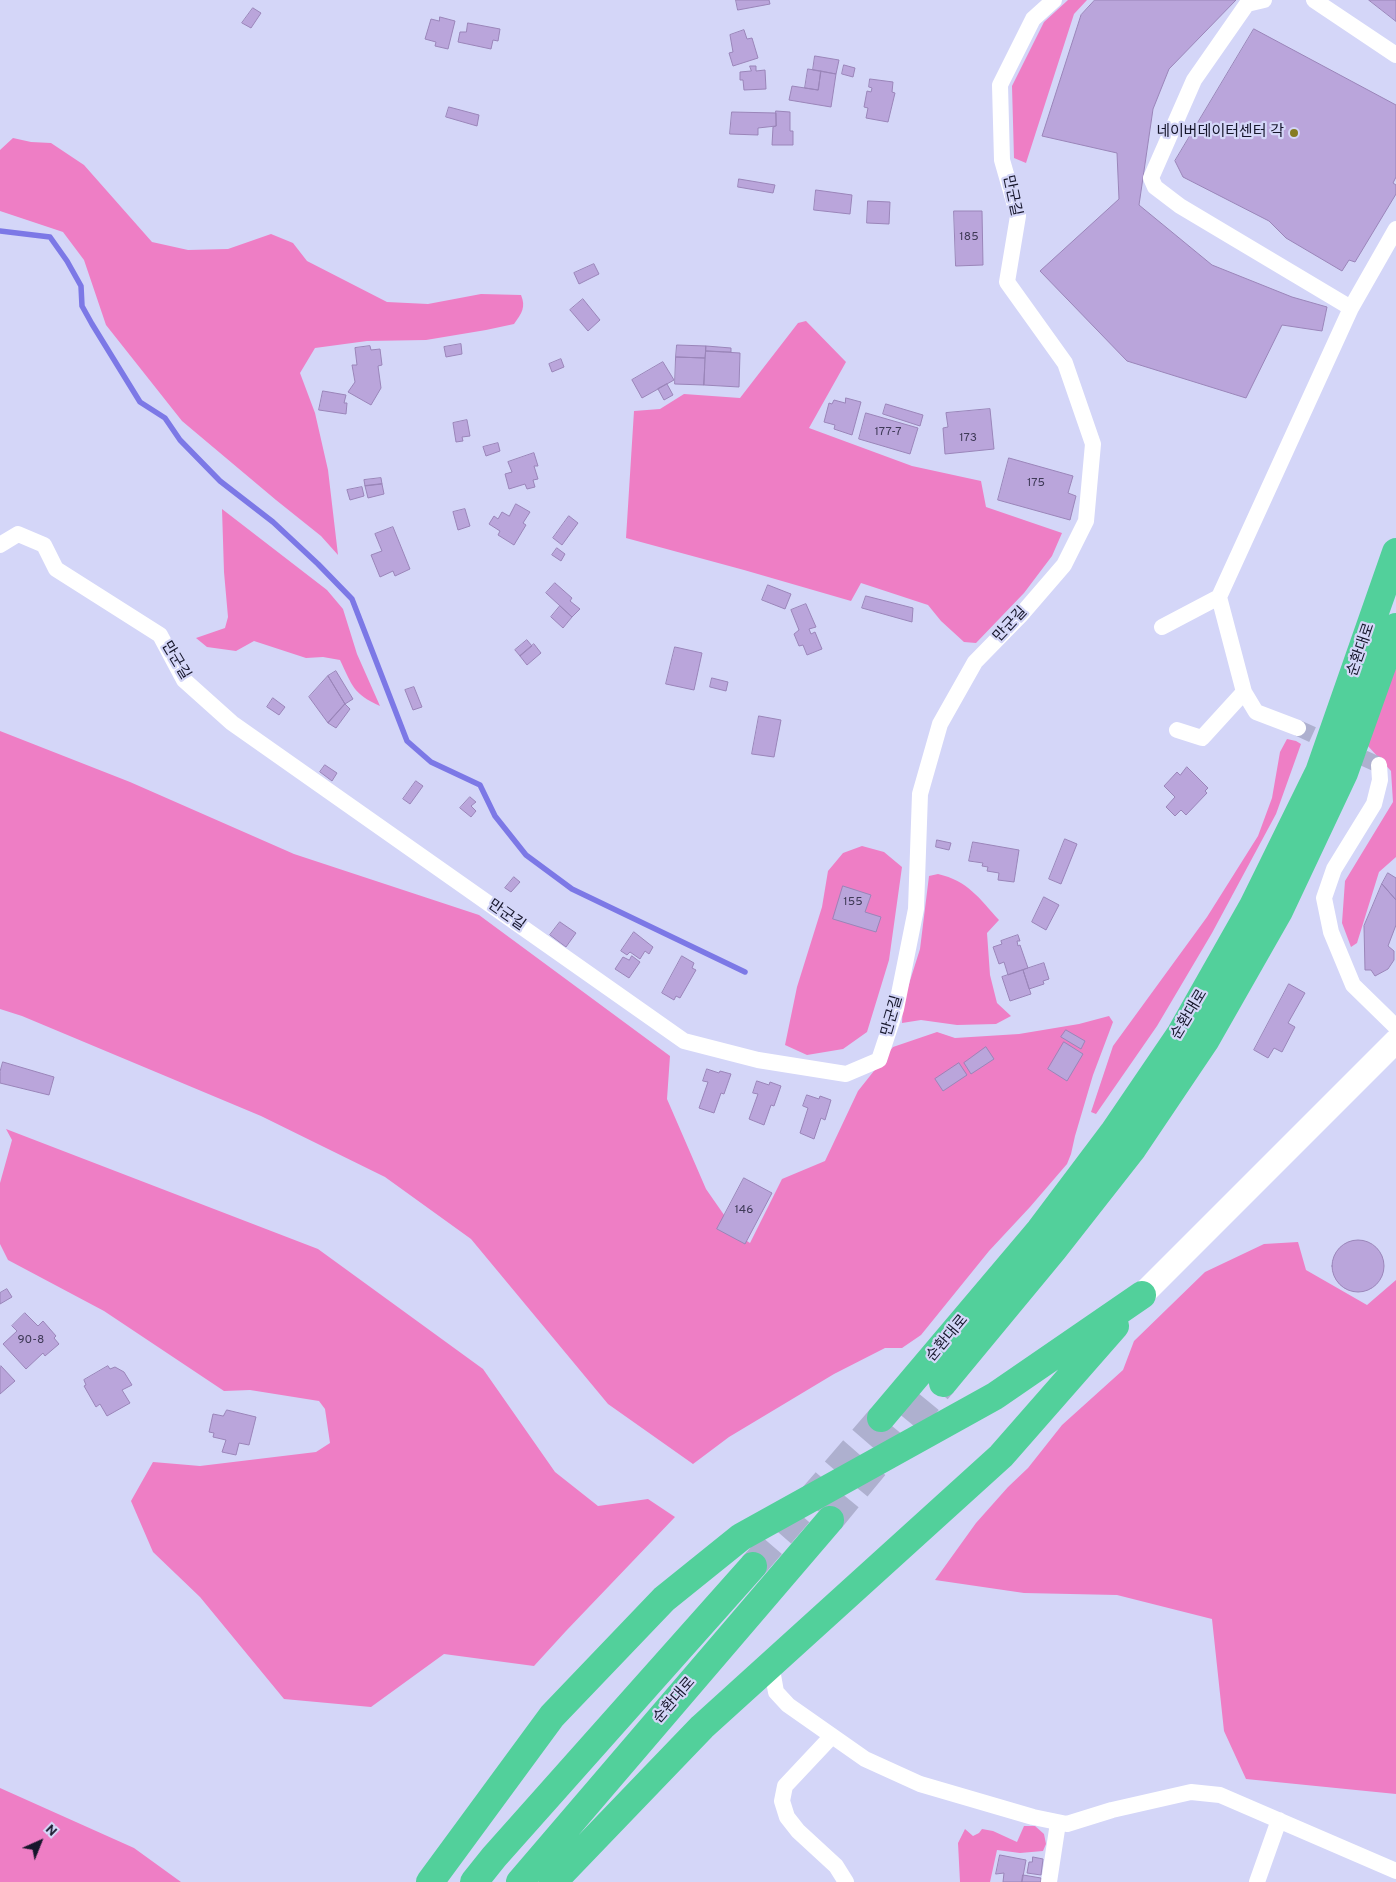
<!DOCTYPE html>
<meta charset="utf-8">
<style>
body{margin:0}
#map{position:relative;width:1396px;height:1882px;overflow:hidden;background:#d4d6f8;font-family:Overpass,sans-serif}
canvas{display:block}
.north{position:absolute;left:15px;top:1817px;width:50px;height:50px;-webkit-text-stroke:4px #d4d6f8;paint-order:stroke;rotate:44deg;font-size:14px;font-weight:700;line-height:20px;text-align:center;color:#16162b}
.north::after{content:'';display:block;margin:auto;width:18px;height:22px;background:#16162b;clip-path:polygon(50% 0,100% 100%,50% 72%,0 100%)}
</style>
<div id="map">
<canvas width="1396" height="1882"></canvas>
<div class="north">N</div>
</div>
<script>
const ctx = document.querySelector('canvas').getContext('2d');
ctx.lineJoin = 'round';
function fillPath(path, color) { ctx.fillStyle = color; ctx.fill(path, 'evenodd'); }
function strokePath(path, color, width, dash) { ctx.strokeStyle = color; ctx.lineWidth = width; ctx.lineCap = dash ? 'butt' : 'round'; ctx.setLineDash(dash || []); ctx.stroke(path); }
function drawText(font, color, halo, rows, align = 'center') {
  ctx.font = font + ' Overpass,"Noto Sans KR",sans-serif'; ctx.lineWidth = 4.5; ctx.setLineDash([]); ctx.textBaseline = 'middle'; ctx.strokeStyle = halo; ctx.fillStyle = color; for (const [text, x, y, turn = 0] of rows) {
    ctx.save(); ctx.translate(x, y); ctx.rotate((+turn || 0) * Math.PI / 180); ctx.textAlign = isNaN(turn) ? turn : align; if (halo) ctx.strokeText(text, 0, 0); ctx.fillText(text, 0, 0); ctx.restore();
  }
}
const green = new Path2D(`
 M 1068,0 L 1087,0 L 1074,14 L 1026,163 L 1014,158 L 1012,86 L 1044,22 Z
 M 13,138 L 31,142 L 51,143 L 84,165 L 152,242 L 188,250 L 228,249 L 271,234 L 293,243 L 307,261 L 387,302 L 428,304 L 481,294 L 521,295 C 526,307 522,313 514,324 L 486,330 L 426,340 L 367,341 L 315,348 L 300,373 L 315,413 L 328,470 L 338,555 L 321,536 L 276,500 L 182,421 L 106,325 L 84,260 L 63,232 L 0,211 L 0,150 Z
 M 806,321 L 846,362 L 809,428 L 912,466 L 981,481 L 986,507 L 1062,533 L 1052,556 L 1024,593 L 976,643 L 964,642 L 941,621 L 928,605 L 861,583 L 851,601 L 744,570 L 626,538 L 634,411 L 660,409 L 684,394 L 740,398 L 798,323 Z
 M 222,509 L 327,590 L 343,609 L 357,654 L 380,706 C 353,694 352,685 340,660 L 323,657 L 306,658 L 254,641 L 236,651 L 207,647 L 196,638 L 225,628 L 228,617 L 224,572 Z
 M 1396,664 L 1396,857 L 1379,872 L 1357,943 L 1351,947 L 1342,923 L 1345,881 L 1393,802 L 1391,771 L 1367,745 Z
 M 0,731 L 130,782 L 294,854 L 479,915 L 670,1056 L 667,1099 L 706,1189 L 738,1235 L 750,1243 L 782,1179 L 825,1161 L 858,1091 L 893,1047 L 937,1032 L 955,1038 L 1019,1034 L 1079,1024 L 1109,1016 L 1113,1022 L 1093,1075 L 1075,1136 L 1071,1154 L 1067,1164 L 1030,1207 L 989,1251 L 921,1335 L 902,1348 L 885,1348 L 834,1374 L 729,1437 L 693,1464 L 608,1404 L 471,1239 L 385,1177 L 261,1116 L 22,1016 L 0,1009 Z
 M 1287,739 L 1296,741 L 1301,744 L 1276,814 L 1212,933 L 1157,1026 L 1096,1114 L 1091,1112 L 1113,1046 L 1207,917 L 1258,836 L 1272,798 L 1280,752 Z
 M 862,846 L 884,852 L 902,867 L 889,960 L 867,1032 L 843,1049 L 807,1055 L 785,1045 L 797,987 L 822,907 L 828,871 L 843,853 Z
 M 938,874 C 968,881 979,898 999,920 L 987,933 L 990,975 L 997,1003 L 1011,1016 L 996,1024 L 957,1025 L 921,1020 L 902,1023 L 903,1003 L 920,949 L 929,876 Z
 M 6,1129 L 318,1249 L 483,1369 L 555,1472 L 598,1506 L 648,1499 L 675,1517 L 566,1631 L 534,1666 L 444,1654 L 371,1707 L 284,1699 L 200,1597 L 153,1552 L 131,1501 L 153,1462 L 200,1466 L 316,1452 L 330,1443 L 325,1409 L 319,1401 L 250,1390 L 224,1391 L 104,1311 L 8,1260 L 0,1244 L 0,1183 L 12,1140 Z
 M 1298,1242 L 1306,1270 L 1367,1305 L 1396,1280 L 1396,1794 L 1246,1779 L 1224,1731 L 1212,1619 L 1117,1595 L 1024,1593 L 935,1580 L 976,1523 L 1008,1487 L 1028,1468 L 1062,1425 L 1123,1370 L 1134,1341 L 1205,1272 L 1264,1244 Z
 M 0,1788 L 134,1848 L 181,1882 L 0,1882 Z
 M 1024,1826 L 1035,1826 L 1044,1834 L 1046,1844 L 1043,1851 L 1020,1853 L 997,1850 L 990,1882 L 960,1882 L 958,1843 L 965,1829 L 973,1836 L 979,1833 L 982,1829 L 993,1831 L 1017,1842 Z`);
const stream = new Path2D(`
 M 0,231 L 50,237 L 67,261 L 81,286 L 82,306 L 92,324 L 140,402 L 165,418 L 180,440 L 220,481 L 273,522 L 318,564 L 352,599 L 407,741 L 431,762 L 480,785 L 495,816 L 526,855 L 572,889 L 745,972`);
const building = new Path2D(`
 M 736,0 L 769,0 L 770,4 L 738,10 Z
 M 1095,0 L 1236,0 L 1169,69 L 1153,109 L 1139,205 L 1212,265 L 1292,297 L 1327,307 L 1322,331 L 1282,325 L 1246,398 L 1127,361 L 1040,271 L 1119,199 L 1117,153 L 1042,136 L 1081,15 Z
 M 1369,0 L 1396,0 L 1396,21 Z
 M 253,8 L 261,13 L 251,28 L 242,23 Z
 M 440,17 L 455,21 L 448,49 L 435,46 L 436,42 L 425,39 L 431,19 L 439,21 Z
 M 468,23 L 500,29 L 498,41 L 493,40 L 491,49 L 458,42 L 460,32 L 466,32 Z
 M 1254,29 L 1396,105 L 1396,177 L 1393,183 L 1396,185 L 1396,194 L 1355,262 L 1349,260 L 1342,271 L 1286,238 L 1269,221 L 1183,177 L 1175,161 Z
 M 744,30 L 747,39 L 752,38 L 758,58 L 733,66 L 729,53 L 733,52 L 730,35 Z
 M 815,56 L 839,60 L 836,74 L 813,70 Z
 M 844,65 L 855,68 L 853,77 L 842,74 Z
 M 750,66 L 756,66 L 756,71 L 765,70 L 766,89 L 744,90 L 743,80 L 740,80 L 740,72 L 751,71 Z
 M 808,69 L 821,71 L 818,90 L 805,88 Z
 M 821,71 L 836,74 L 831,107 L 789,100 L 792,86 L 818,90 Z
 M 870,79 L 893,82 L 892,92 L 895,93 L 888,122 L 866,118 L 868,108 L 864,107 L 867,91 L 871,92 L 872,88 L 869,87 Z
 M 449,107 L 479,115 L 477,126 L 446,117 Z
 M 776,111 L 790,112 L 790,131 L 793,131 L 793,145 L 772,145 L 773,127 L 776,126 Z
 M 732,112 L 776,113 L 776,126 L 758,128 L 758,135 L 730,134 Z
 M 739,179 L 775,185 L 773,193 L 738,187 Z
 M 816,190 L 852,195 L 850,214 L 814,210 Z
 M 868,201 L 890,202 L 889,224 L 867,223 Z
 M 954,211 L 982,211 L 983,265 L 956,266 Z
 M 594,264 L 599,274 L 579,284 L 574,273 Z
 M 583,299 L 600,320 L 588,331 L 570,310 Z
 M 461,344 L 462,354 L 446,357 L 444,347 Z
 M 677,345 L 706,346 L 705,358 L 676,357 Z
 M 370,346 L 371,350 L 380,349 L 382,365 L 378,366 L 381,388 L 371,405 L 348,392 L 355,382 L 352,365 L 357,365 L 355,348 Z
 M 706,346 L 731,348 L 731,352 L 706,351 Z
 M 706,351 L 740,353 L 739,387 L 704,385 Z
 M 676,357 L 705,358 L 704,385 L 675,384 Z
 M 561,359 L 564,367 L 552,372 L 549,364 Z
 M 663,362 L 674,380 L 642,398 L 632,380 Z
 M 667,384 L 673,395 L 664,400 L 658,389 Z
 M 323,391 L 346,395 L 344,403 L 347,403 L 346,414 L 319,410 Z
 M 846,398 L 861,402 L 852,435 L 834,429 L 835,425 L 824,422 L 829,403 L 832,404 L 834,400 L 845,403 Z
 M 886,404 L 923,415 L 920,426 L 883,414 Z
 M 990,409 L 994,449 L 945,454 L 943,428 L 948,427 L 946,413 Z
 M 866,413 L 918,428 L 910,454 L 859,439 Z
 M 467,420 L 470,436 L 462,437 L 463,441 L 456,442 L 453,423 Z
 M 498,443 L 500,451 L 486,456 L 483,447 Z
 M 534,453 L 538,466 L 534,466 L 538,479 L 533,480 L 535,487 L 527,489 L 525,484 L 509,489 L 505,474 L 512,472 L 508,462 Z
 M 1009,458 L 1073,476 L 1068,493 L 1076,496 L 1070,520 L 998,500 Z
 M 381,478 L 382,484 L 365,486 L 364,480 Z
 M 382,484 L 384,494 L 368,498 L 365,486 Z
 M 362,487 L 364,496 L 350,500 L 347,490 Z
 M 516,504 L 530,512 L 523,523 L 526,525 L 514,545 L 498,535 L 500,531 L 489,524 L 494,516 L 498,519 L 502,512 L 509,516 Z
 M 465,509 L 470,526 L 458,530 L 453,512 Z
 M 569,516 L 578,523 L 562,545 L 553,538 Z
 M 393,527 L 410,569 L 395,576 L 393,571 L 380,577 L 371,555 L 382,551 L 375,534 Z
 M 557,548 L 565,554 L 561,561 L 552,555 Z
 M 555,583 L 572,598 L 570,601 L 580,609 L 572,617 L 546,593 Z
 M 768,585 L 791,594 L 785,609 L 762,600 Z
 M 866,596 L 913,608 L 912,622 L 862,608 Z
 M 806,604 L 816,627 L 809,629 L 811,634 L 815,632 L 822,649 L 807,655 L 803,645 L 799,646 L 794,634 L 799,630 L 791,610 Z
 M 560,606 L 572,617 L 563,628 L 551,617 Z
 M 527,640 L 532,646 L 520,656 L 515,650 Z
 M 534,644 L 541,653 L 527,665 L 520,656 Z
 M 675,647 L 702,653 L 694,690 L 666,684 Z
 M 336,671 L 353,699 L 345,704 L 328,676 Z
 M 328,676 L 345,704 L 328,723 L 309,697 Z
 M 712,678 L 728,682 L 726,691 L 710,687 Z
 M 414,687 L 422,707 L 413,710 L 405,690 Z
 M 273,698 L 285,707 L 279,715 L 267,707 Z
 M 345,704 L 350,709 L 336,728 L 328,723 Z
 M 759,716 L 781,720 L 774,757 L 752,754 Z
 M 325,765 L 337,773 L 332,781 L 320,772 Z
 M 1187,767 L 1208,788 L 1205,791 L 1207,793 L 1186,815 L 1181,810 L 1175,816 L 1166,807 L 1175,797 L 1164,786 L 1177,772 L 1180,775 Z
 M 416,781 L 423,786 L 410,804 L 403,799 Z
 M 470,797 L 476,802 L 471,806 L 476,811 L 471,817 L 460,808 Z
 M 1065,839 L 1077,844 L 1061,884 L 1049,879 Z
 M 937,840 L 951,843 L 949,850 L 936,847 Z
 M 973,842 L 1019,850 L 1014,882 L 998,880 L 999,873 L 987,871 L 988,867 L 982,866 L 983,863 L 969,861 Z
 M 1388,873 L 1396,878 L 1396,900 L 1382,884 Z
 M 514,877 L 520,882 L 511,892 L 505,888 Z
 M 1382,884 L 1396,900 L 1396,925 L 1388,946 L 1394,951 L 1394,960 L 1388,969 L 1375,976 L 1371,970 L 1365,970 L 1364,926 Z
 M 843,886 L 871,895 L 865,912 L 881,917 L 876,932 L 833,919 Z
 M 1044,897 L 1059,905 L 1046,930 L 1032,922 Z
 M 560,922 L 576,933 L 566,947 L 550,935 Z
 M 634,932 L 653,947 L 649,954 L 645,951 L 640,959 L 630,952 L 627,955 L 621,951 Z
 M 1018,935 L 1020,941 L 1017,941 L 1018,946 L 1020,945 L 1028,968 L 1008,975 L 1004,962 L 999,964 L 993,947 L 1002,944 L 1001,941 Z
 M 632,956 L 640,962 L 629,978 L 615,969 L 623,957 L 629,960 Z
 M 682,956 L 694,963 L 692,968 L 696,970 L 680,998 L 676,996 L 674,1000 L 662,993 Z
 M 1044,963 L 1049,979 L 1043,981 L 1044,984 L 1029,989 L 1023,970 Z
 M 1023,970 L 1031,994 L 1010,1001 L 1002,977 Z
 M 1289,984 L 1305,993 L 1288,1023 L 1295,1027 L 1282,1052 L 1274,1048 L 1268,1058 L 1254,1050 Z
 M 1066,1030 L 1085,1041 L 1081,1049 L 1061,1037 Z
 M 1064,1042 L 1083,1054 L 1067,1081 L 1048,1069 Z
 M 986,1047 L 994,1059 L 971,1074 L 964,1063 Z
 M 3,1062 L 54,1077 L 49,1095 L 0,1083 L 0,1072 Z
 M 959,1063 L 967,1075 L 943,1091 L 935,1079 Z
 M 707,1069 L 719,1073 L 720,1071 L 731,1074 L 724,1094 L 721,1093 L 714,1113 L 699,1108 L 708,1082 L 703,1081 Z
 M 757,1081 L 769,1085 L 770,1082 L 781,1086 L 774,1106 L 771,1105 L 764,1125 L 749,1119 L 758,1094 L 753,1093 Z
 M 807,1095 L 819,1099 L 820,1096 L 831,1100 L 825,1120 L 821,1118 L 814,1139 L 800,1133 L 808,1108 L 803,1106 Z
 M 744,1178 L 772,1193 L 745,1244 L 717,1229 Z
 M1332 1266a26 26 0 1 1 52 0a26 26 0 1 1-52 0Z
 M 7,1289 L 12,1297 L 0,1304 L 0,1293 Z
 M 25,1313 L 38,1326 L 43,1321 L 56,1336 L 54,1338 L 59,1344 L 45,1356 L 43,1353 L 26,1369 L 3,1344 L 17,1331 L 12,1326 Z
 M 1,1366 L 15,1381 L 0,1394 L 0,1367 Z
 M 108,1366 L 110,1369 L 115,1367 L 124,1372 L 132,1385 L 122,1390 L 130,1403 L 107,1416 L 100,1404 L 96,1407 L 84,1386 L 86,1385 L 84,1380 Z
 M 227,1410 L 256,1417 L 249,1445 L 239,1443 L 236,1455 L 222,1452 L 226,1440 L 213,1437 L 214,1433 L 209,1432 L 213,1414 L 223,1416 Z
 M 1000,1855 L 1026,1860 L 1022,1882 L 1003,1882 L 1004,1873 L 996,1874 Z
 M 1033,1857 L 1043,1859 L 1041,1875 L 1027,1873 L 1029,1862 L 1032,1862 Z
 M 1023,1875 L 1041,1878 L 1041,1882 L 1022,1882 Z`);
const streetTunnel = new Path2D(`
 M 1298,728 L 1379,765`);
const highwayTunnel = new Path2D(`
 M 830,1520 L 943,1383
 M 753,1566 L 881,1418`);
const street = new Path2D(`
 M 1264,0 L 1247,4 L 1194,80 L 1151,178 L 1155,187 L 1180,206 L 1351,308 L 1396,229
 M 1314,0 L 1396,55
 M 0,545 L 18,534 L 44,545 L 56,569 L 160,635 L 184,680 L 232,723 L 684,1041 L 758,1060 L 846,1074 L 879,1060 L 896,1009 L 916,909 L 920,794 L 940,724 L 975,662 L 1020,616 L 1064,565 L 1086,521 L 1093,444 L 1065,363 L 1007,282 L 1018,216 L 1002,160 L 1000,85 L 1033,19 L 1054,0
 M 1162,627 L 1219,597
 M 1244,692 L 1256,712 L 1298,728
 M 1177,730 L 1202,738 L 1244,692 L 1219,597 L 1351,308
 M 1379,765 L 1380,780 L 1374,804 L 1334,869 L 1324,898 L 1331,932 L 1353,985 L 1396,1027
 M 771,1664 L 776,1692 L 788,1705 L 865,1759 L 920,1784 L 1033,1817 L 1067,1824 L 1112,1810 L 1191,1792 L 1220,1795 L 1396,1871
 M 832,1736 L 785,1786 L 782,1801 L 787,1817 L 798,1831 L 836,1866 L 846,1882
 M 1049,1882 L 1058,1823
 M 1257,1882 L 1279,1820`);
const secondary = new Path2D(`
 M 1142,1295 L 1396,1041`);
const highway = new Path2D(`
 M 943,1383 L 1053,1250 L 1133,1148 L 1205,1041 L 1279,911 L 1344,773 L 1396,627
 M 881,1418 L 1040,1230 L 1113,1133 L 1181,1033 L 1253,906 L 1319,772 L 1396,552
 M 430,1882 L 552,1716 L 664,1599 L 741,1537 L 995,1396 L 1142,1295
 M 474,1882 L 494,1857 L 753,1566
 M 520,1882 L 830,1520
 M 553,1882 L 702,1727 L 1001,1456 L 1115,1326`);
const markers = [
 [1294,133,5,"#867c22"]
];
const numberNames = [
 ["185",969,238],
 ["177-7",888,433],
 ["173",968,439],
 ["175",1036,484],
 ["155",853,903],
 ["146",744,1211],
 ["90-8",31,1341]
];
const poiNames = [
 ["네이버데이터센터 각",1284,133]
];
const streetNames = [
 ["만군길",1011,196,78],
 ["만군길",1011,625,-47],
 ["순환대로",1362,650,-71],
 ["만군길",175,661,59],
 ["만군길",506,916,35],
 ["순환대로",1190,1015,-59],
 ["만군길",893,1016,-74],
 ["순환대로",948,1339,-50],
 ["순환대로",675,1701,-49]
];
fillPath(green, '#ee7ec5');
strokePath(stream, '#7c78e6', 5.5);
fillPath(building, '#baa5db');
strokePath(building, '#9a85b9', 1);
strokePath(streetTunnel, '#aeb0cf', 16, [16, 8]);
strokePath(highwayTunnel, '#aeb0cf', 28, [28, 14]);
strokePath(street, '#fff', 16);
strokePath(secondary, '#fff', 24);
strokePath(highway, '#52d09b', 28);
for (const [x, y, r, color] of markers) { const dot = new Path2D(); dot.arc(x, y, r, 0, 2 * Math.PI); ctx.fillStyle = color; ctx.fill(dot); strokePath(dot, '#d4d6f8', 2); }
drawText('12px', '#3f3a57', null, numberNames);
drawText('15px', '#16162b', '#d4d6f8', poiNames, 'right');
drawText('15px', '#16162b', '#d4d6f8', streetNames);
</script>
